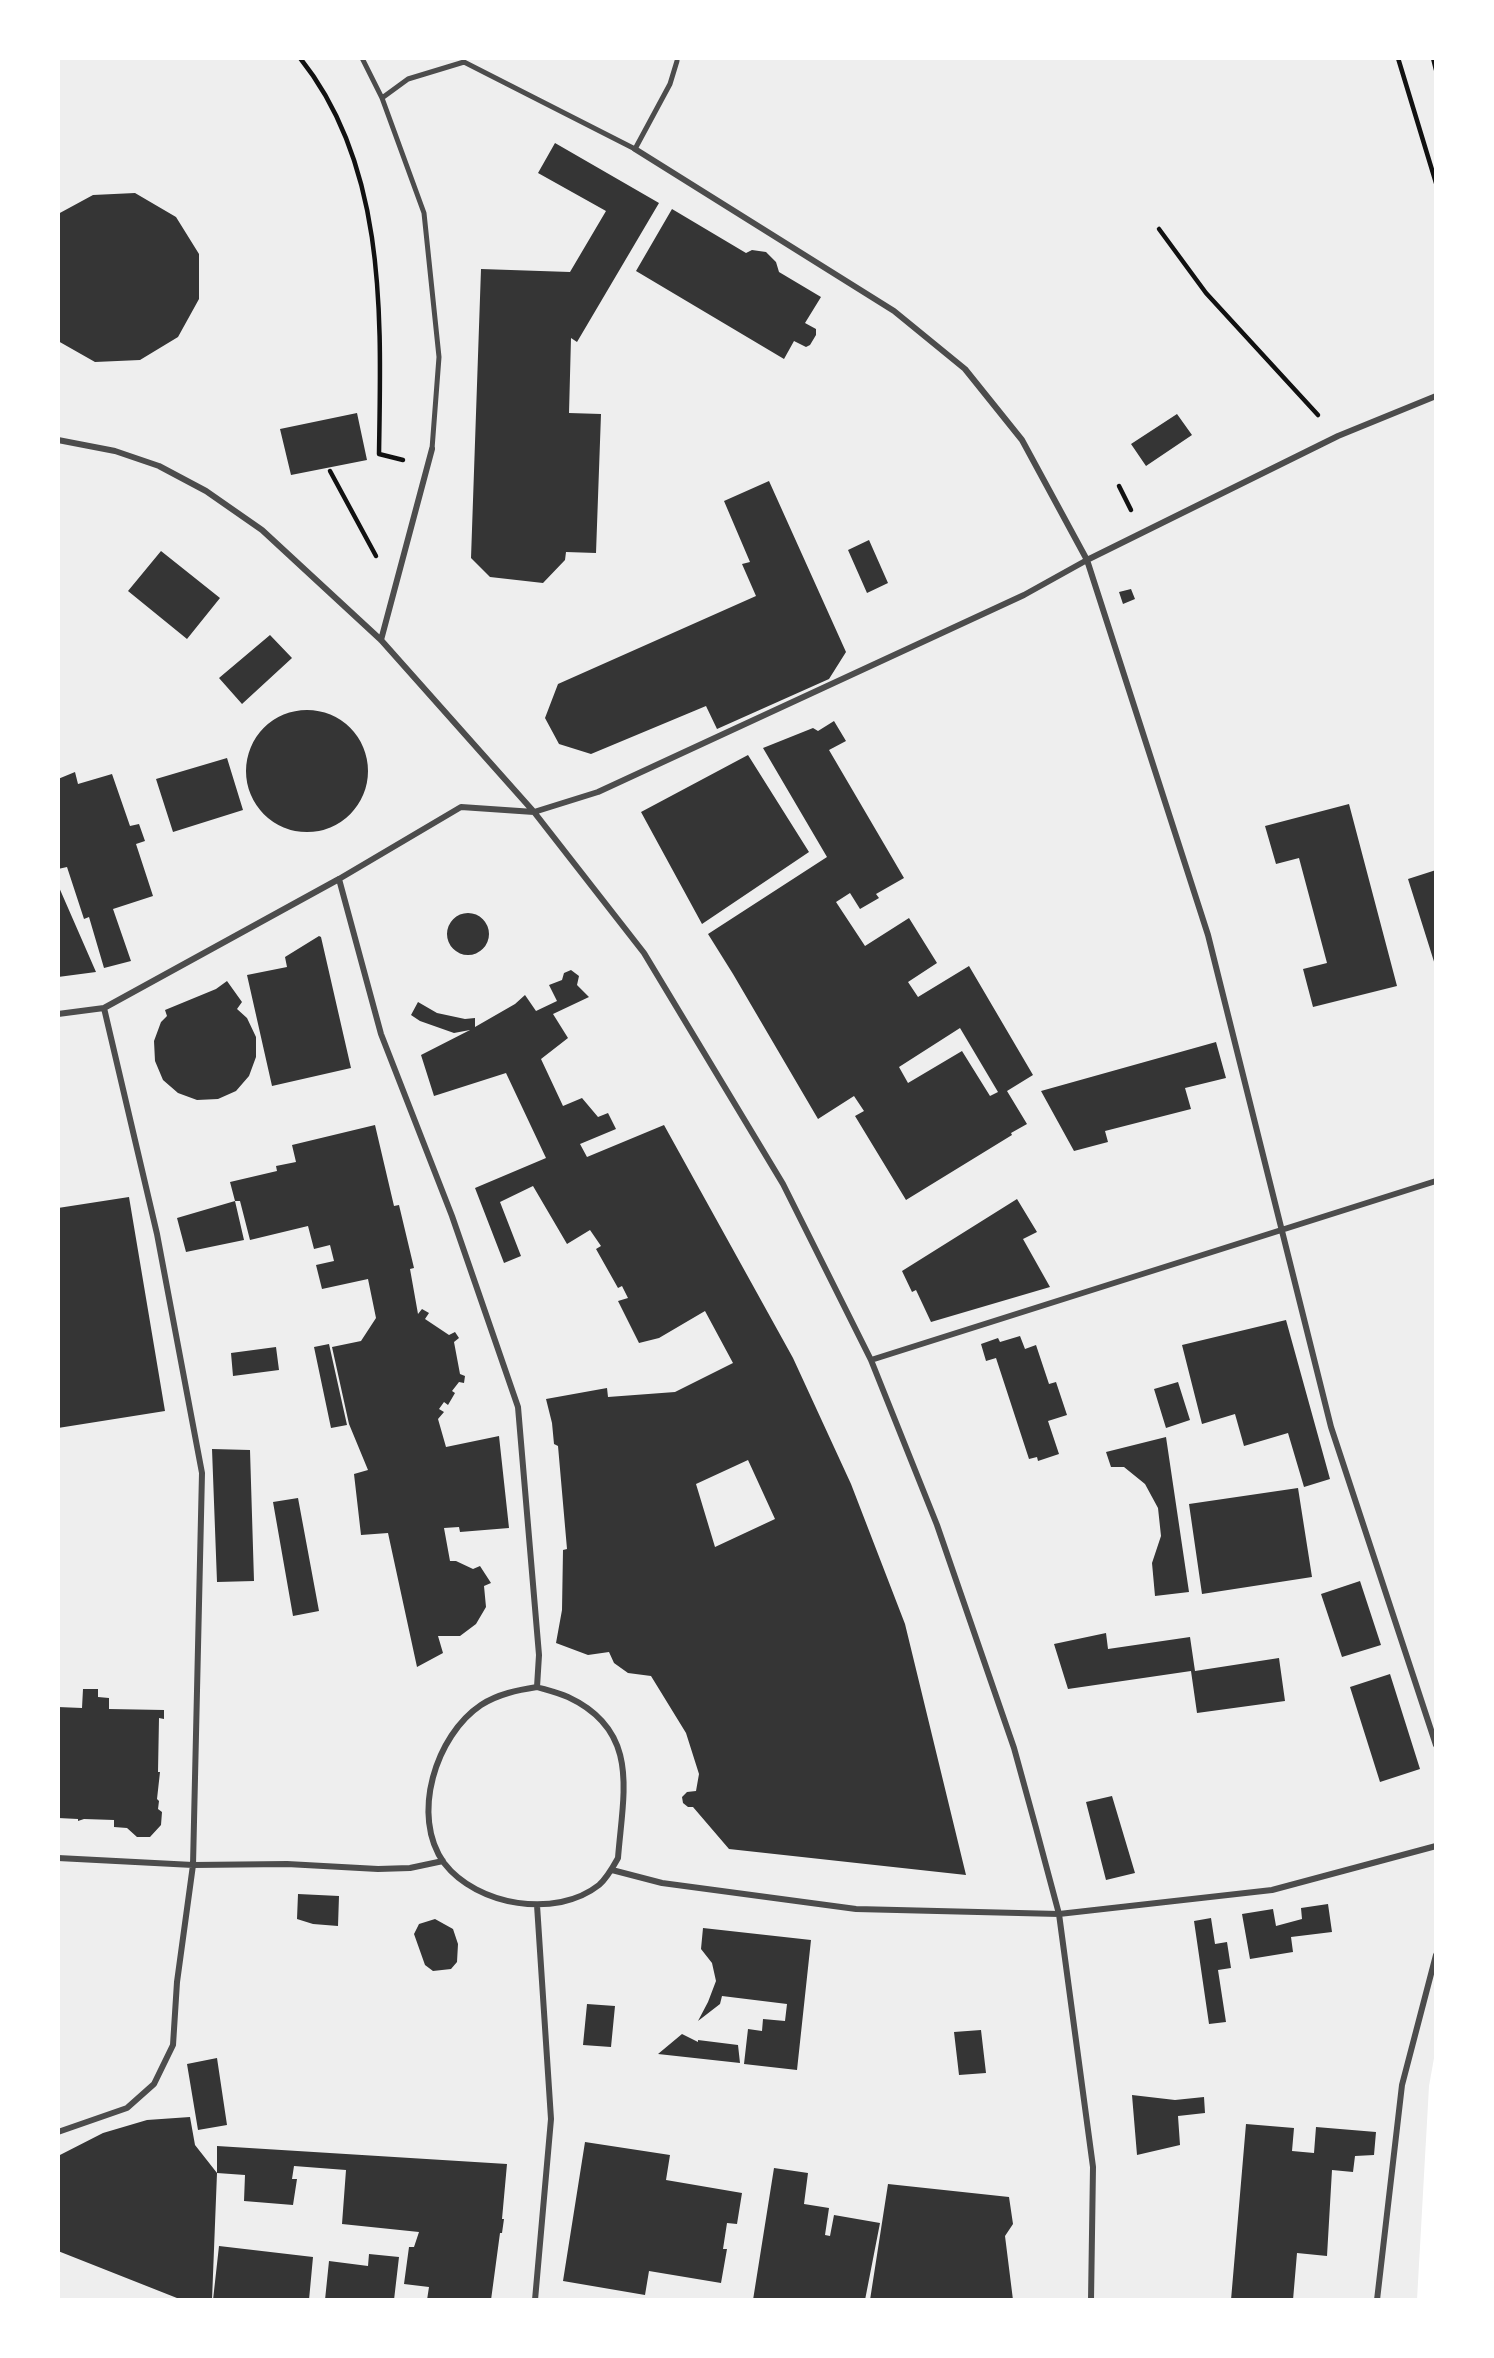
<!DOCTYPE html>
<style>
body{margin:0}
#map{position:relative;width:1494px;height:2358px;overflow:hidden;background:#fff;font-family:Montserrat,sans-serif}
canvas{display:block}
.frame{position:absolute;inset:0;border:60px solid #fff;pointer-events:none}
</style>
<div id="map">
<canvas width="1494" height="2358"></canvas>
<div class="frame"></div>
</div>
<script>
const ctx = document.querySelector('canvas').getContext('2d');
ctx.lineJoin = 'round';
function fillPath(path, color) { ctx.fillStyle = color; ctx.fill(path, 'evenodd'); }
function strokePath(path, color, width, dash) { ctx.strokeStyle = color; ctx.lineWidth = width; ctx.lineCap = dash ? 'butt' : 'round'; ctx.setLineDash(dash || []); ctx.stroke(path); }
const green = new Path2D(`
 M 58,58 L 1436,58 L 1436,2047 L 1429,2086 L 1417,2300 L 58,2300 Z`);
const building = new Path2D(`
 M 555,143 L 659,203 L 577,342 L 571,338 L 569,413 L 601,414 L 596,553 L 566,552 L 565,560 L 543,583 L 490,577 L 471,558 L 481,269 L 570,272 L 606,211 L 538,173 Z
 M 135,193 L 176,217 L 199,254 L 199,299 L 178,337 L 140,360 L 95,362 L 58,341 L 58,214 L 93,195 Z
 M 672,209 L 746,253 L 752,250 L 766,252 L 776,262 L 779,272 L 821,297 L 805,323 L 816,329 L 816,335 L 810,345 L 806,347 L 794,341 L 784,359 L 636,271 Z
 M 357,413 L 367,460 L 291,475 L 280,429 Z
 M 1177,414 L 1192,435 L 1146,466 L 1131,444 Z
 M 769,481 L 846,652 L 829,679 L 717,729 L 706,706 L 591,754 L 559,744 L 545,718 L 558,684 L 756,596 L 742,564 L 750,562 L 724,501 Z
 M 869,540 L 888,583 L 867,593 L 848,550 Z
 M 161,551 L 220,598 L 187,639 L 128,591 Z
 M 1131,589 L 1135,599 L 1123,604 L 1119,592 Z
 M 270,635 L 292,658 L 242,704 L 219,678 Z
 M246 771a61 61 0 1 1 122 0a61 61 0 1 1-122 0Z
 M 834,721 L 846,741 L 829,750 L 904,878 L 876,894 L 879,898 L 860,909 L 850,893 L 836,902 L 865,946 L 909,918 L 937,963 L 908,982 L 918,997 L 969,966 L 1033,1075 L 1007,1091 L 1027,1124 L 1011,1133 L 1012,1135 L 906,1200 L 855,1116 L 864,1111 L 854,1096 L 818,1119 L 733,974 L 708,934 L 827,857 L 763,748 L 813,728 L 818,731 ZM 960,1028 L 998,1092 L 990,1096 L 962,1051 L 908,1083 L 899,1067 Z
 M 748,755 L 809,852 L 702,924 L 641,812 Z
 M 227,758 L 243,810 L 173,832 L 156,779 Z
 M 75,772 L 78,784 L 112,774 L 130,826 L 139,824 L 145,841 L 136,844 L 153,896 L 113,909 L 131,961 L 104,968 L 89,917 L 84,919 L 67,867 L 58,869 L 58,779 Z
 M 1349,804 L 1397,986 L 1313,1007 L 1303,969 L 1327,963 L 1299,858 L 1276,864 L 1265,826 Z
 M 1436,870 L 1436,968 L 1408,879 Z
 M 58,885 L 96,972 L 58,977 Z
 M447 934a21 21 0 1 1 42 0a21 21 0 1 1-42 0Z
 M 319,936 L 321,937 L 351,1068 L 272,1086 L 247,975 L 287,967 L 285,957 Z
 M 571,970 L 579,976 L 577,985 L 589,997 L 553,1014 L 568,1038 L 541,1059 L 563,1106 L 582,1098 L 598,1117 L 608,1113 L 616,1129 L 580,1144 L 587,1157 L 664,1125 L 793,1358 L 851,1484 L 905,1624 L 966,1875 L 729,1849 L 693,1807 L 688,1807 L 683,1803 L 682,1797 L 687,1792 L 696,1791 L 699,1774 L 686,1733 L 651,1676 L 628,1673 L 614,1663 L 609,1652 L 588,1655 L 556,1643 L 562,1610 L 563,1550 L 567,1549 L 558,1446 L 554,1444 L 552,1423 L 546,1399 L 607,1388 L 608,1397 L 675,1392 L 733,1363 L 705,1311 L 659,1338 L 639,1343 L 618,1301 L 628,1298 L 622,1286 L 618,1288 L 596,1249 L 601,1246 L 590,1230 L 567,1244 L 533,1186 L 500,1202 L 521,1256 L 504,1263 L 475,1188 L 546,1158 L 506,1073 L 434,1096 L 421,1055 L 470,1030 L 454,1033 L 420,1021 L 411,1015 L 418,1002 L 437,1013 L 465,1019 L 475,1018 L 475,1027 L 515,1004 L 525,995 L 536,1011 L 557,1001 L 549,985 L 562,980 L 564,973 ZM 748,1460 L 775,1519 L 715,1547 L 696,1484 Z
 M 227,981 L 242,1002 L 237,1009 L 247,1018 L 256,1037 L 256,1057 L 249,1076 L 236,1091 L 218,1099 L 197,1100 L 178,1093 L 163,1080 L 155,1061 L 154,1041 L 161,1022 L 167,1016 L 165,1010 L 216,989 Z
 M 1216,1042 L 1226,1078 L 1185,1088 L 1191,1109 L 1105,1131 L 1108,1142 L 1074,1151 L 1041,1091 Z
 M 375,1125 L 394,1206 L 399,1205 L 414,1268 L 410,1269 L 418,1314 L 422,1309 L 429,1313 L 425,1319 L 449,1335 L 455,1332 L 459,1338 L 454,1342 L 460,1374 L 465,1376 L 464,1383 L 459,1382 L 452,1391 L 455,1393 L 448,1405 L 444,1402 L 439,1409 L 444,1412 L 438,1419 L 446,1447 L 499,1436 L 509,1528 L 460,1532 L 459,1527 L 444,1528 L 450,1561 L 456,1561 L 473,1569 L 480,1566 L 491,1583 L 484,1586 L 486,1607 L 476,1624 L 460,1636 L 438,1636 L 443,1653 L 417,1667 L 388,1533 L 361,1535 L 354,1474 L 368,1470 L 349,1424 L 332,1347 L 361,1341 L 376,1318 L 368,1279 L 322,1289 L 316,1265 L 334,1261 L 330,1245 L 314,1249 L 308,1226 L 250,1240 L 240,1201 L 235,1201 L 230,1182 L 277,1171 L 276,1166 L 296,1162 L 292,1145 Z
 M 129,1197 L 165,1411 L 58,1428 L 58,1208 Z
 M 1017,1199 L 1037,1232 L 1023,1239 L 1050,1287 L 931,1322 L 916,1290 L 912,1292 L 902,1271 Z
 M 235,1201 L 244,1240 L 186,1252 L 177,1218 Z
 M 1286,1320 L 1330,1479 L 1304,1487 L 1288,1433 L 1244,1446 L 1235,1414 L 1202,1424 L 1182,1345 Z
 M 1020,1336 L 1025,1349 L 1036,1345 L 1049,1384 L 1056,1382 L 1067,1415 L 1048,1421 L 1059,1454 L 1038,1461 L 1037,1457 L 1029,1459 L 996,1358 L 986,1361 L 981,1344 L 998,1338 L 1000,1342 Z
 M 329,1344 L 347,1425 L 331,1428 L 314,1347 Z
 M 276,1347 L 279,1370 L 233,1376 L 231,1353 Z
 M 1178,1382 L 1190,1420 L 1166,1428 L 1154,1389 Z
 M 1166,1437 L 1189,1592 L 1155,1596 L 1152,1563 L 1161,1536 L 1158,1508 L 1145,1484 L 1124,1467 L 1111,1467 L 1106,1452 Z
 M 212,1449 L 250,1450 L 254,1581 L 217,1582 Z
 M 1298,1488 L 1312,1577 L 1202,1594 L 1189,1504 Z
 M 298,1498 L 319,1611 L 293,1616 L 273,1502 Z
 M 1360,1581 L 1381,1645 L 1342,1657 L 1321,1594 Z
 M 1106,1633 L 1108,1649 L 1190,1637 L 1195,1671 L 1279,1658 L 1285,1701 L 1197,1713 L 1191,1671 L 1068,1689 L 1054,1644 Z
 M 1390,1674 L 1420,1769 L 1380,1782 L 1350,1687 Z
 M 83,1689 L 98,1689 L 98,1697 L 109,1698 L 109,1709 L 164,1710 L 164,1719 L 159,1718 L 158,1772 L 160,1772 L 157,1799 L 159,1801 L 158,1809 L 162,1812 L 161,1825 L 150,1837 L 137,1837 L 127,1828 L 114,1827 L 114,1820 L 84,1819 L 78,1821 L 78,1819 L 58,1818 L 58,1707 L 82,1708 Z
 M 1112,1796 L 1135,1873 L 1106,1880 L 1086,1802 Z
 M 298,1894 L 339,1896 L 338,1926 L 313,1924 L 297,1919 Z
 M 1328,1904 L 1332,1932 L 1291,1937 L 1293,1952 L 1250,1959 L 1242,1914 L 1273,1909 L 1276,1926 L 1302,1919 L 1301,1908 Z
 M 1211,1918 L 1215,1944 L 1227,1942 L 1231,1968 L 1218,1970 L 1226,2022 L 1209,2024 L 1194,1921 Z
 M 435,1919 L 453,1929 L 458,1944 L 457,1962 L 451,1969 L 433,1971 L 425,1965 L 414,1934 L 419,1924 Z
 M 703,1928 L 811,1940 L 797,2070 L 744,2064 L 748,2029 L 762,2031 L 763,2019 L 785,2021 L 787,2004 L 722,1996 L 720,2004 L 698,2021 L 708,2002 L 716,1981 L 712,1963 L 701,1949 Z
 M 587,2004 L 615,2006 L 611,2047 L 583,2045 Z
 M 981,2030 L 986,2073 L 959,2075 L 954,2032 Z
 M 682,2034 L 698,2042 L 698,2040 L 738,2045 L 740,2063 L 658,2054 Z
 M 217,2058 L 227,2125 L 198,2130 L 187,2064 Z
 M 1132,2095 L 1175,2100 L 1204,2097 L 1205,2113 L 1178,2116 L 1180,2145 L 1137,2155 Z
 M 190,2117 L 195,2145 L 217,2173 L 212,2300 L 182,2300 L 58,2251 L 58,2156 L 103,2133 L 147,2120 Z
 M 1246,2124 L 1294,2128 L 1292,2151 L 1314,2153 L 1316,2127 L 1376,2132 L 1374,2155 L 1355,2156 L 1353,2172 L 1332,2170 L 1327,2256 L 1297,2253 L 1293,2300 L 1231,2300 Z
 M 585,2142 L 670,2155 L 666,2180 L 742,2193 L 737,2224 L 727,2223 L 723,2249 L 727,2249 L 721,2283 L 649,2271 L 645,2295 L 563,2281 Z
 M 217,2146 L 507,2164 L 502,2219 L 504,2219 L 502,2233 L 500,2233 L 491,2300 L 427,2300 L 429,2287 L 404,2284 L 409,2247 L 414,2247 L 419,2232 L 342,2224 L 346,2170 L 294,2166 L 292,2179 L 297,2179 L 293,2205 L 244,2201 L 245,2175 L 217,2173 Z
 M 774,2168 L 808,2173 L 804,2204 L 829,2208 L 825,2235 L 830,2236 L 834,2215 L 880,2223 L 865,2300 L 753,2300 Z
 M 888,2184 L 1009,2197 L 1013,2224 L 1005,2236 L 1013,2300 L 870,2300 Z
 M 219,2246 L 313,2257 L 309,2300 L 213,2300 Z
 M 369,2254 L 399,2257 L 394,2300 L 325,2300 L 329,2261 L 368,2266 Z`);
const path = new Path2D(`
 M 300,58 C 388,168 381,320 379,454 L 403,460
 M 1398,58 L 1436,183
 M 1433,58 L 1436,70
 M 1159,229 L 1206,293 L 1318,415
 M 330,471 L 376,556
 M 1119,486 L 1131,510`);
const service = new Path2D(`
 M 362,58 L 382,98 L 424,213 L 439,357 L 432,449
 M 382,98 L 408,79 L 464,62 L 635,149 L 670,84 L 677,61`);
const pedestrian = new Path2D(`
 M 635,149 L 894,311 L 965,369 L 1022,440 L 1087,560 L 1208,935 L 1331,1427 L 1436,1745
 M 58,440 L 115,451 L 159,466 L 206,491 L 262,530 L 381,640 L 534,812 L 644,953 L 783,1184 L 871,1360 L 937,1525 L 1014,1748 L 1036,1828 L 1059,1914 L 1093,2167 L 1091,2300
 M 381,640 L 432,449
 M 339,879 L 381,1034 L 452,1216 L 518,1407 L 539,1655 L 537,1687
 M 58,1014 L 104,1008 L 339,879 L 461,807 L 534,812 L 598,792 L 1024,595 L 1087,560 L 1338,436 L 1436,396
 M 871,1360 L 1436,1181
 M 537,1687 C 547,1690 559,1693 568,1697 C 641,1731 623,1793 618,1858 C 613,1867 607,1878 599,1885 C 556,1919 477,1906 444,1863 C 410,1816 436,1735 481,1705 C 498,1694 518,1690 537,1687 Z
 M 58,1858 L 193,1865 L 287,1864 L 378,1869 L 410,1868 L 443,1861
 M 612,1870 L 662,1883 L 856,1909 L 1059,1914 L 1272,1890 L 1436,1846
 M 58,2132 L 127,2108 L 154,2084 L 173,2045 L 177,1982 L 193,1865 L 202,1473 L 157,1234 L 104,1008
 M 535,2300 L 551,2119 L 537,1905
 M 1377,2300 L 1402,2085 L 1436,1955`);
fillPath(green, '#eee');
fillPath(building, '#353535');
strokePath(path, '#111', 4.5);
strokePath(service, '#4c4c4c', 5);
strokePath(pedestrian, '#4c4c4c', 6);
</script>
